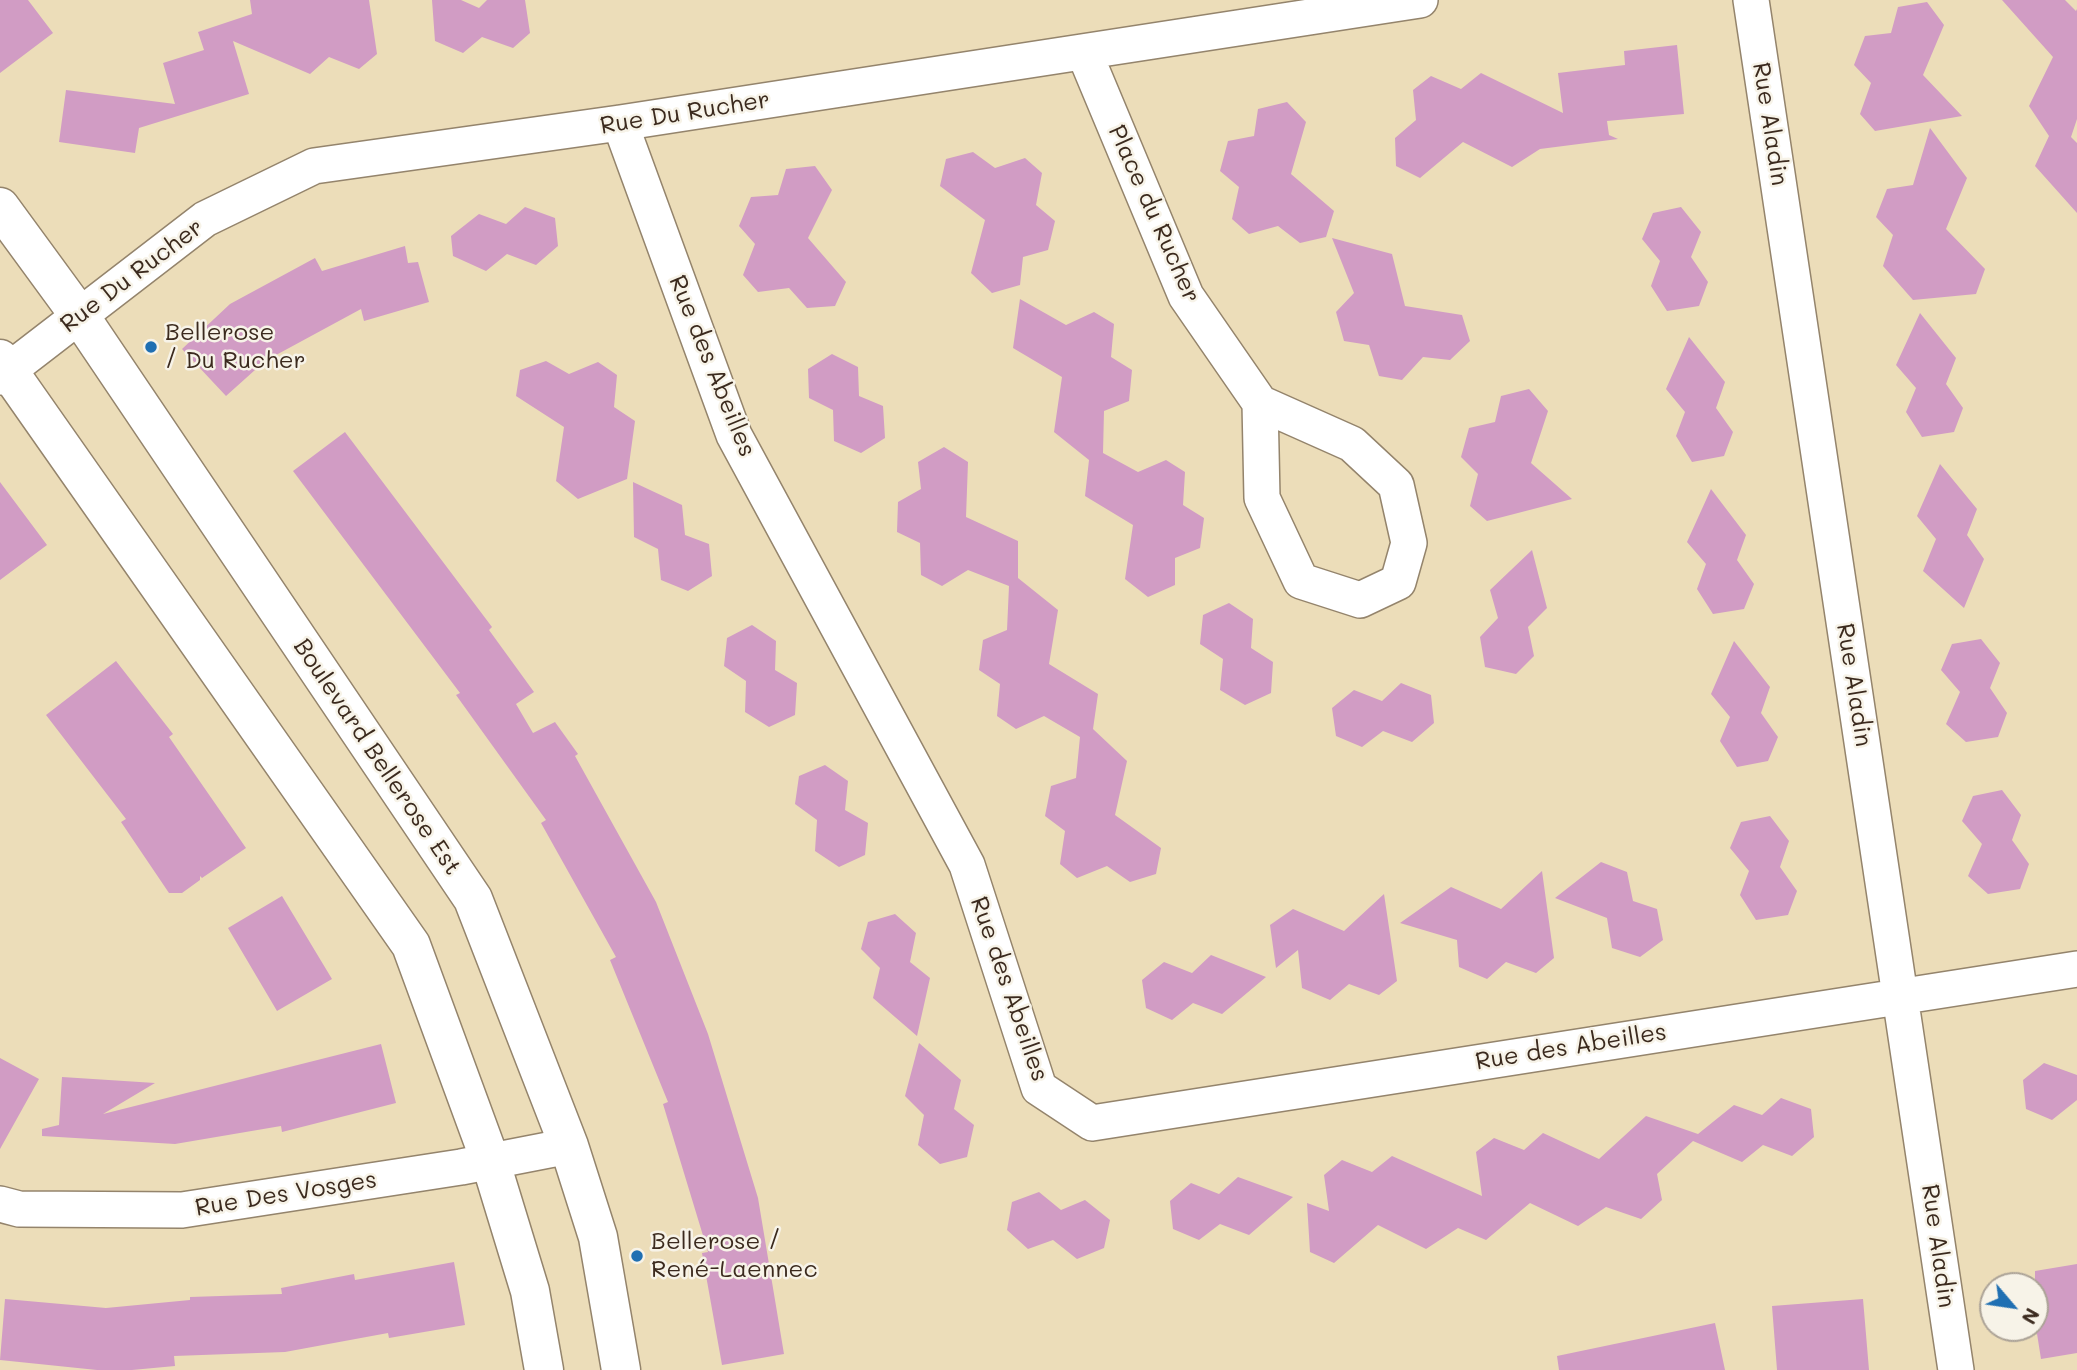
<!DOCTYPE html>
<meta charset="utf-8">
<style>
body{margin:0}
#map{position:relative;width:2077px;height:1370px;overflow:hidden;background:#ecddb9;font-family:Mali,sans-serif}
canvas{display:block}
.north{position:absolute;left:1979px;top:1272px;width:70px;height:70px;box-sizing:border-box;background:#f7f3e8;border:2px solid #aca397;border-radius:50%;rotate:119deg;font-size:19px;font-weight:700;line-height:28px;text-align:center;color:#3b2a1e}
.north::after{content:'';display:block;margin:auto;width:24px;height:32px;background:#1f6fb2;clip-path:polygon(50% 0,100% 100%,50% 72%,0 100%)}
</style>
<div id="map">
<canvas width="2077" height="1370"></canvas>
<div class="north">N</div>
</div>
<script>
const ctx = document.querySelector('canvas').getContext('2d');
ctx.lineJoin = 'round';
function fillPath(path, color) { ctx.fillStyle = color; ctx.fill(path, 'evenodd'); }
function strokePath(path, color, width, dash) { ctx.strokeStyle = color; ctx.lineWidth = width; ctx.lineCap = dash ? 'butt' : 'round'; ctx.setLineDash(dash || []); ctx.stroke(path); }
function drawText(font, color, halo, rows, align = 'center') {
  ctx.font = font + ' Mali,sans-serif'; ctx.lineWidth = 5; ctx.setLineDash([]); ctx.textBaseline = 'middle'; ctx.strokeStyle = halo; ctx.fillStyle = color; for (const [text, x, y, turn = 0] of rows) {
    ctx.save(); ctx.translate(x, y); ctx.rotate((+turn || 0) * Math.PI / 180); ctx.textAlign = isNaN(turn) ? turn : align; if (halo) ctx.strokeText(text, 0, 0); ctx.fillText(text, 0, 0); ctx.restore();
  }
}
const building = new Path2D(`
 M 0,0 L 28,0 L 53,33 L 0,73 Z
 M 250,0 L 369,0 L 377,54 L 359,69 L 329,57 L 310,74 L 233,41 L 249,94 L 139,128 L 135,153 L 59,142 L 66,90 L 175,104 L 163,63 L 204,50 L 198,32 L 252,14 Z
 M 432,0 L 461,0 L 479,8 L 487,0 L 525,0 L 530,33 L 513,48 L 482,37 L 463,53 L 435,41 Z
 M 2002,0 L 2065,0 L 2076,11 L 2077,9 L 2077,119 L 2071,137 L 2077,143 L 2077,213 L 2035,166 L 2049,136 L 2029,106 L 2053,57 Z
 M 1927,2 L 1944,25 L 1923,75 L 1962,116 L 1875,131 L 1860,114 L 1871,83 L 1854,65 L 1865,36 L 1891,33 L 1898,7 Z
 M 1677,45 L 1684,114 L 1607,121 L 1609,135 L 1618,139 L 1540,149 L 1512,167 L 1463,142 L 1420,178 L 1396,166 L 1395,138 L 1416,120 L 1413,90 L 1431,76 L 1461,89 L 1481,73 L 1563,113 L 1558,73 L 1625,65 L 1624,51 Z
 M 1287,102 L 1306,122 L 1291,174 L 1334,211 L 1326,237 L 1300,243 L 1278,226 L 1249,234 L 1232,219 L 1239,187 L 1220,171 L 1228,141 L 1254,136 L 1258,109 Z
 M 1930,128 L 1967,178 L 1946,229 L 1985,269 L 1976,294 L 1913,300 L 1883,266 L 1893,235 L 1876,217 L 1887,189 L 1913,185 Z
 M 973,152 L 995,168 L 1025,158 L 1042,173 L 1036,205 L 1055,221 L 1048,250 L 1023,257 L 1020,285 L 992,293 L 971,273 L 985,220 L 940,186 L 946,159 Z
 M 815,166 L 832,190 L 808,238 L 846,282 L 835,306 L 807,308 L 789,288 L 758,292 L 743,275 L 755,244 L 739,226 L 751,197 L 778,195 L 786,169 Z
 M 525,207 L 555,218 L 558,246 L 536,265 L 507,254 L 486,271 L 453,256 L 451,236 L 479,214 L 506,224 Z
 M 1681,207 L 1701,232 L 1691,257 L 1708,282 L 1699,306 L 1667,311 L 1651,286 L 1660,261 L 1642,239 L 1653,213 Z
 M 1332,238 L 1392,254 L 1405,306 L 1462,315 L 1470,341 L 1450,360 L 1423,357 L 1402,380 L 1379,376 L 1369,345 L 1344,341 L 1336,312 L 1354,293 Z
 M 405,246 L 408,263 L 418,262 L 429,302 L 364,321 L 361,309 L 265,361 L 226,396 L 182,349 L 230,304 L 315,258 L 322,271 Z
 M 1020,299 L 1066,325 L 1094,312 L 1114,324 L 1111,357 L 1132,370 L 1129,401 L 1104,411 L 1103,453 L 1138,472 L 1166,460 L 1185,472 L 1183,505 L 1204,518 L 1200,548 L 1175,558 L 1175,585 L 1148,597 L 1125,579 L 1133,525 L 1085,496 L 1089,460 L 1054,432 L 1062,377 L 1013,348 Z
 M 1920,313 L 1956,358 L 1946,384 L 1963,408 L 1954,432 L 1922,437 L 1906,412 L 1916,388 L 1896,365 Z
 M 1689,337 L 1725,382 L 1716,408 L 1733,432 L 1724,456 L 1692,462 L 1676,436 L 1685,412 L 1666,389 Z
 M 832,354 L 858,367 L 859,396 L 883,406 L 885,438 L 861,453 L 834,441 L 833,410 L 809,398 L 808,369 Z
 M 546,361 L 569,374 L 598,362 L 617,375 L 614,407 L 635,421 L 627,479 L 578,499 L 556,481 L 564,427 L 516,396 L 520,370 Z
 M 1529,389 L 1548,411 L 1531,463 L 1572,499 L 1487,521 L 1470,506 L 1478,474 L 1461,457 L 1469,428 L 1495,422 L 1501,396 Z
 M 345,432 L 492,627 L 489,630 L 534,692 L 516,704 L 533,733 L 555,722 L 578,754 L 575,756 L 656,902 L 708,1034 L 758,1198 L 784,1354 L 722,1365 L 702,1253 L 708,1252 L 663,1104 L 668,1102 L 610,960 L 616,957 L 541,823 L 546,820 L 456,695 L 460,693 L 293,471 Z
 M 944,447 L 968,462 L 966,517 L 1018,541 L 1018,578 L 1058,610 L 1049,664 L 1098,694 L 1093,729 L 1127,761 L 1115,815 L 1161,848 L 1156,874 L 1130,882 L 1107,866 L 1077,878 L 1060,864 L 1065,831 L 1045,816 L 1051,786 L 1076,778 L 1080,737 L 1044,716 L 1016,729 L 997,716 L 1000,684 L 979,670 L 983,640 L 1007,630 L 1009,586 L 968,570 L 942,586 L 921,575 L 920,543 L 897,532 L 898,502 L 921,489 L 918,462 Z
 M 1940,464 L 1977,509 L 1967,535 L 1984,559 L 1964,608 L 1923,571 L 1936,539 L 1917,516 Z
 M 0,482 L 47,545 L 0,580 Z
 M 633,482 L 682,505 L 685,535 L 709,544 L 712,576 L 688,591 L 661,580 L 658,549 L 634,537 Z
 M 1711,489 L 1746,535 L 1737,560 L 1754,584 L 1744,609 L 1713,614 L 1697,589 L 1706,564 L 1687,542 Z
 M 1532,550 L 1547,608 L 1528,627 L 1534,656 L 1516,674 L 1485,667 L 1480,637 L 1498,618 L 1490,590 Z
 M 1229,603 L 1253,619 L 1251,648 L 1273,662 L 1271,693 L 1245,705 L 1220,690 L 1223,659 L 1200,644 L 1203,615 Z
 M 752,625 L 776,641 L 775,670 L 797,683 L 795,715 L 769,727 L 745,712 L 746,681 L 724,666 L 727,638 Z
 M 1981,639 L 2000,663 L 1990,688 L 2007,713 L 1998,737 L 1966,742 L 1946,724 L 1960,692 L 1941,670 L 1952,644 Z
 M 1734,641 L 1770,687 L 1761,713 L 1778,737 L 1768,761 L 1737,767 L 1720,741 L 1730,717 L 1711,694 Z
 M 116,661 L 173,734 L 169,737 L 246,848 L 202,878 L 200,876 L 200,880 L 182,893 L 169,893 L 121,822 L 126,819 L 46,715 Z
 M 1401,683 L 1431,695 L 1434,723 L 1412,742 L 1383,731 L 1362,747 L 1336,736 L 1332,708 L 1354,690 L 1382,701 Z
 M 825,765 L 848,781 L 845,810 L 868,823 L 865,855 L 839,867 L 815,851 L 817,820 L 795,804 L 799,776 Z
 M 2002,790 L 2021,815 L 2012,840 L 2029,864 L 2020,889 L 1988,894 L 1968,876 L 1982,844 L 1962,821 L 1973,796 Z
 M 1770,816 L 1789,841 L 1780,867 L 1797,891 L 1788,915 L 1756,920 L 1740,895 L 1749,871 L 1730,848 L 1741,822 Z
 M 1601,862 L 1627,872 L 1633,901 L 1657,909 L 1663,940 L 1640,957 L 1612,948 L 1607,918 L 1555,898 Z
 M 1542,871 L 1554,958 L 1536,973 L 1506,962 L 1487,979 L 1459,967 L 1457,940 L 1400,923 L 1451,887 L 1501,909 Z
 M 1384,894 L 1397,981 L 1379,995 L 1349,984 L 1330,1000 L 1302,988 L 1298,950 L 1276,968 L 1270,925 L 1293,909 L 1344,931 Z
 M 282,896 L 332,979 L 277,1011 L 228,928 Z
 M 895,914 L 916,933 L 910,962 L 930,978 L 917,1036 L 873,998 L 880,968 L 861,949 L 868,922 Z
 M 1211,955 L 1266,977 L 1222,1014 L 1193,1003 L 1172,1020 L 1146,1008 L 1142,980 L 1164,962 L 1192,973 Z
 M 919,1043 L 961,1080 L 954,1109 L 974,1125 L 967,1157 L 940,1164 L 918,1145 L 924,1115 L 905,1096 Z
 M 381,1044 L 396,1103 L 282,1132 L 281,1126 L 175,1144 L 42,1136 L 42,1129 L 59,1125 L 62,1077 L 155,1083 L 103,1114 Z
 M 0,1058 L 39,1079 L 0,1149 Z
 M 2044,1063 L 2077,1075 L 2077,1100 L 2052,1120 L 2026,1109 L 2023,1080 Z
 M 1781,1098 L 1811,1109 L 1814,1137 L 1792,1156 L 1763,1145 L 1742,1162 L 1693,1141 L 1657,1174 L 1662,1200 L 1641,1219 L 1606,1207 L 1578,1226 L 1530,1203 L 1486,1240 L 1458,1228 L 1426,1249 L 1378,1225 L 1334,1263 L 1310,1252 L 1307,1203 L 1329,1211 L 1324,1175 L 1342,1160 L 1372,1172 L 1392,1156 L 1482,1196 L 1476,1152 L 1494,1138 L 1524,1150 L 1543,1133 L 1599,1159 L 1646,1116 L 1698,1134 L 1734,1105 L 1762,1115 Z
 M 1238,1177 L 1293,1197 L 1249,1235 L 1220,1224 L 1199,1240 L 1173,1229 L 1170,1201 L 1191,1183 L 1219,1194 Z
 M 1039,1192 L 1061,1210 L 1085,1200 L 1110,1220 L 1104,1248 L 1077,1259 L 1053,1240 L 1028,1249 L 1007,1230 L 1012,1202 Z
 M 454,1262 L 465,1325 L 389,1338 L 388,1333 L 285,1352 L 174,1356 L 175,1366 L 132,1370 L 97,1370 L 0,1360 L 5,1299 L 106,1308 L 190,1300 L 190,1297 L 282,1294 L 281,1288 L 354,1274 L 355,1280 Z
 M 2077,1264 L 2077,1353 L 2041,1359 L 2035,1321 L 2035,1271 Z
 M 1863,1299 L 1869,1370 L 1777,1370 L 1772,1306 Z
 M 1715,1323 L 1725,1370 L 1559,1370 L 1557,1356 Z`);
const street = new Path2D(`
 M 1751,0 L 1956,1370
 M 1084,52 L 1186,296 L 1260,403 L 1262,498 L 1301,581 L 1360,600 L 1398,582 L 1409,543 L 1396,485 L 1352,444 L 1260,403
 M 620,123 L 734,435 L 967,865 L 1039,1088 L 1092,1123 L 2077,969
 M 0,377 L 205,219 L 314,166 L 620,123 L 1420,0
 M 0,1204 L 19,1209 L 182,1210 L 461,1167 L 569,1146`);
const secondary = new Path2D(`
 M 0,207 L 79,315 L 473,899 L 569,1146 L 598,1237 L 621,1370
 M 0,359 L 411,945 L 490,1160 L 530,1291 L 544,1370`);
const markers = [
 [151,347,7,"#1f6fb2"],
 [637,1256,7,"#1f6fb2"]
];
const streetNames = [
 ["Rue Du Rucher",685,113,-9],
 ["Rue Aladin",1770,124,81],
 ["Place du Rucher",1154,214,66],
 ["Rue Du Rucher",132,276,-37],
 ["Rue des Abeilles",712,366,68],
 ["Rue Aladin",1854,685,81],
 ["Boulevard Bellerose Est",377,757,56],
 ["Rue des Abeilles",1009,989,71],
 ["Rue des Abeilles",1571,1047,-9],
 ["Rue Des Vosges",286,1194,-9],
 ["Rue Aladin",1938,1246,82]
];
const poiNames = [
 ["Bellerose",165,333],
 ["/ Du Rucher",165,361],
 ["Bellerose /",651,1242],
 ["René-Laennec",651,1270]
];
fillPath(building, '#d19cc4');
strokePath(street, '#94846c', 38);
strokePath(secondary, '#94846c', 41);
strokePath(street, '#fff', 35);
strokePath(secondary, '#fff', 38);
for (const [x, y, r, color] of markers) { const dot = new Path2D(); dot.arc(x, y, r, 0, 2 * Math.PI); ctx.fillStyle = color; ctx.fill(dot); strokePath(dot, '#f7f3e8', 2.5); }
drawText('24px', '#3b2a1e', '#f7f3e8', streetNames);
drawText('24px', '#3b2a1e', '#f7f3e8', poiNames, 'left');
</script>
